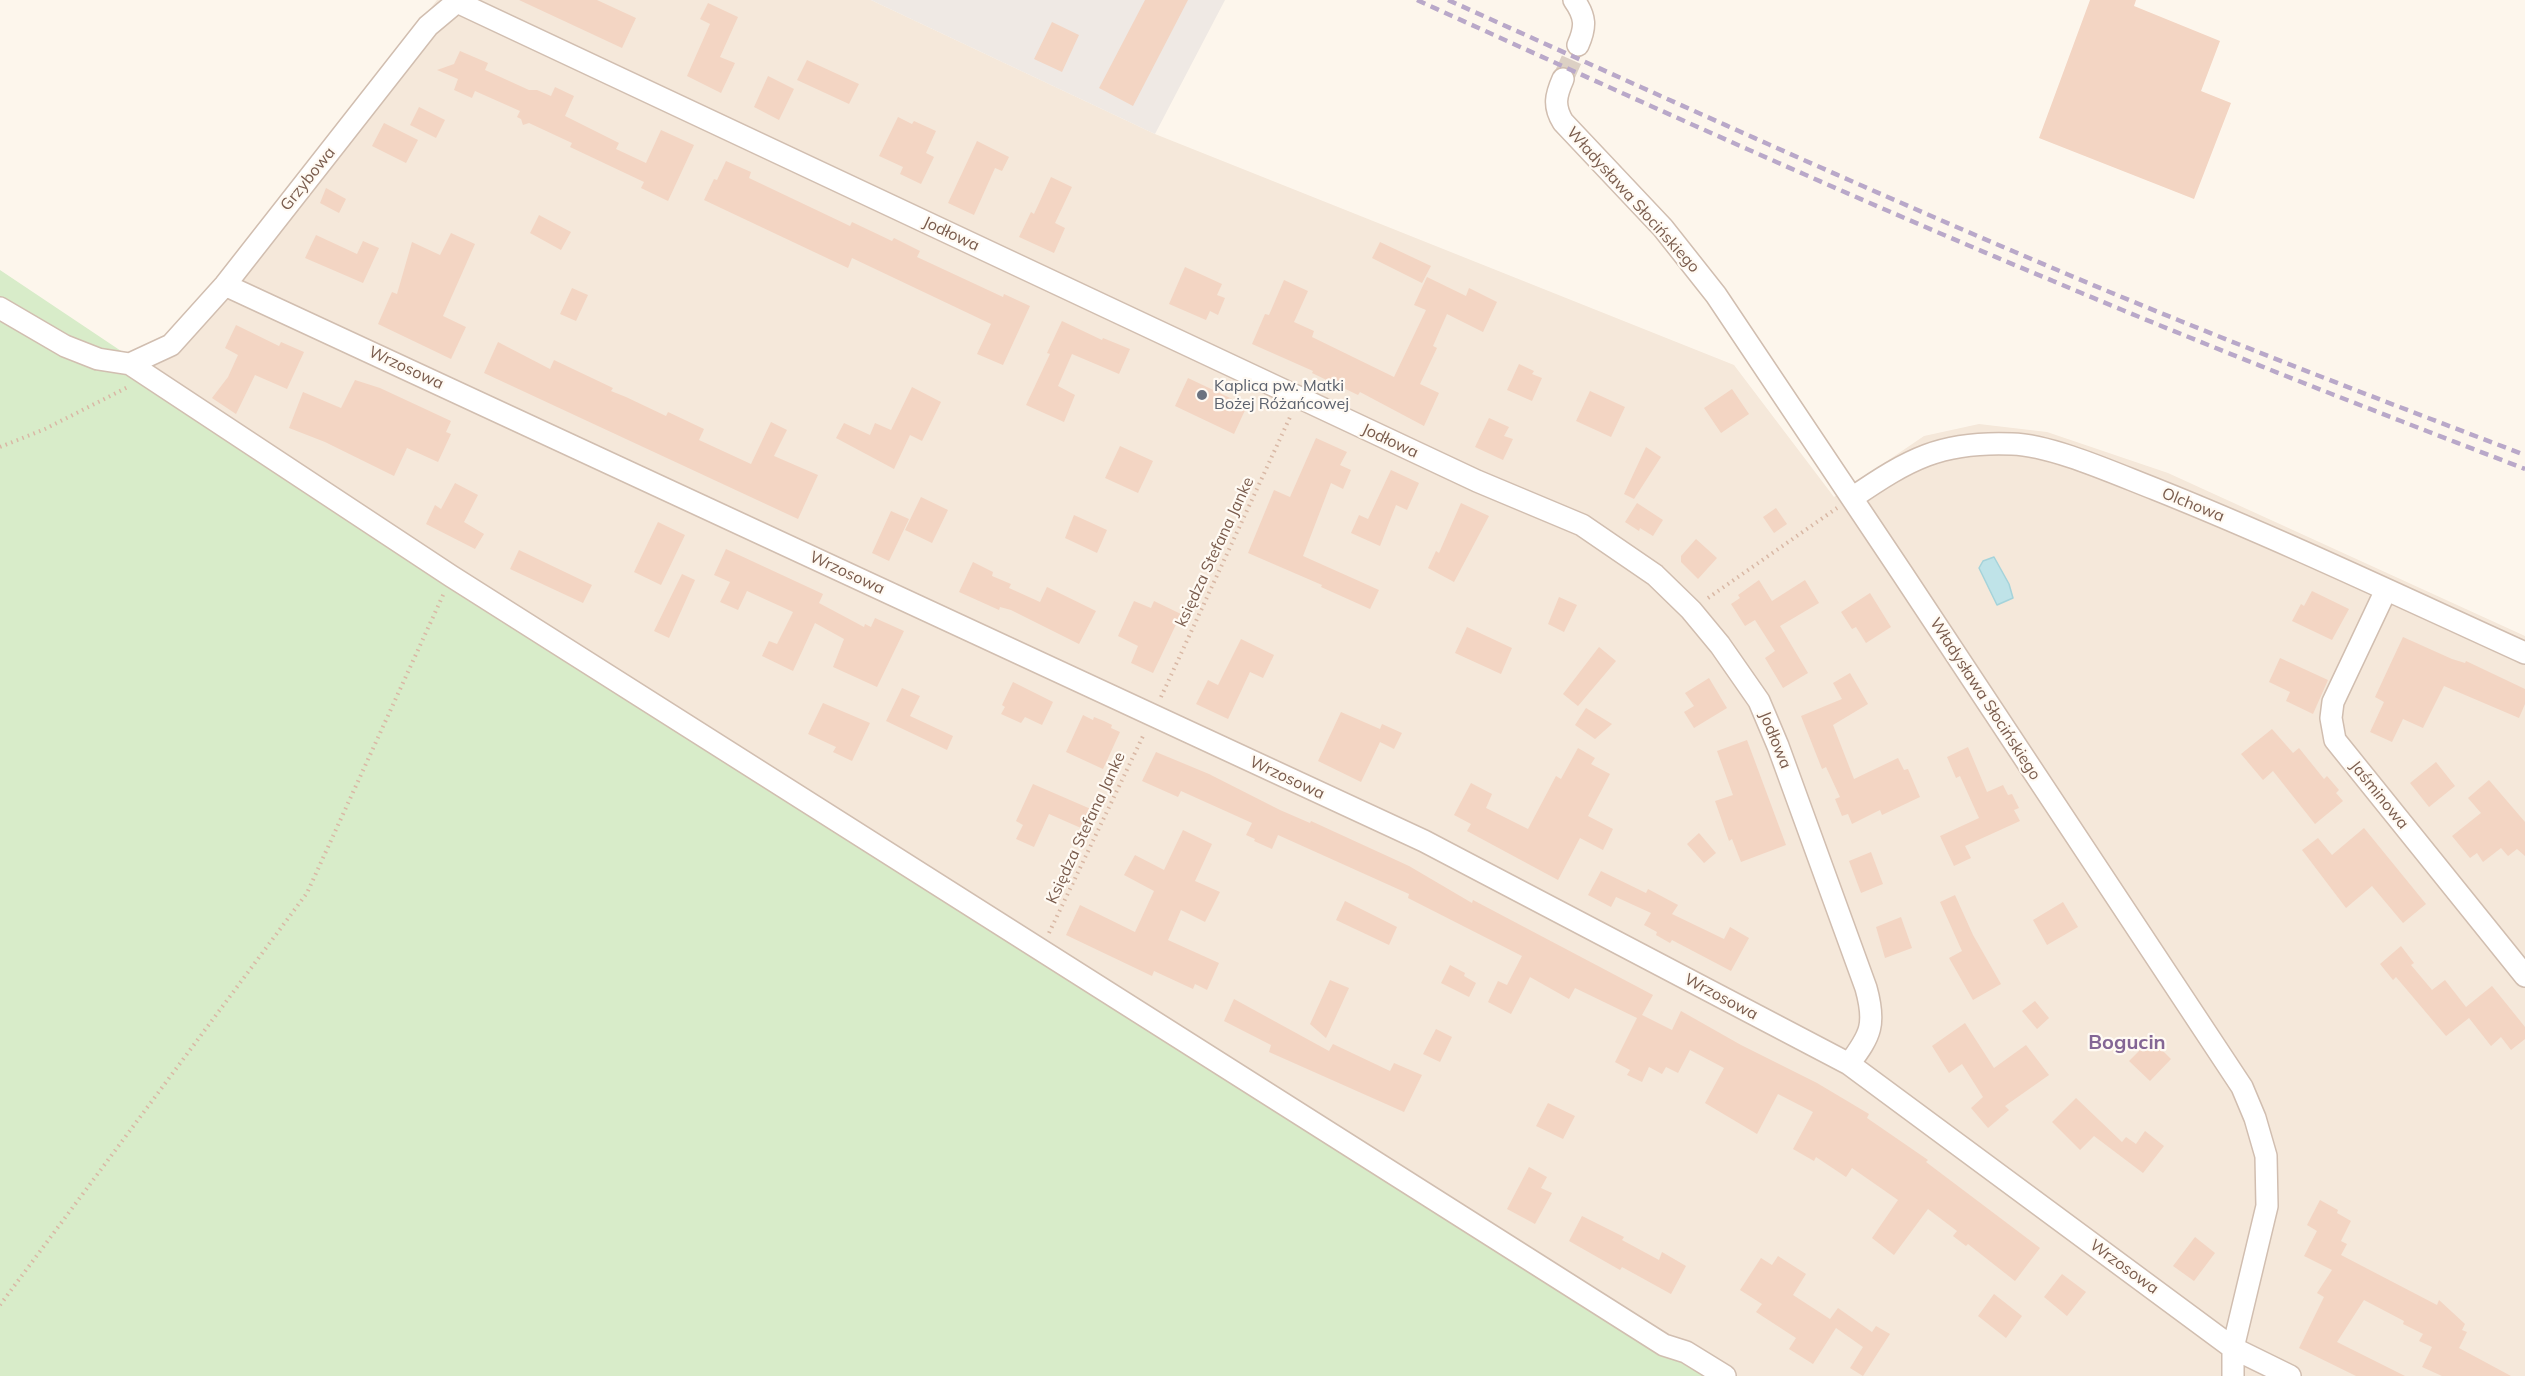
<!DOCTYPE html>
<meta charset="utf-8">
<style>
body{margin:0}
canvas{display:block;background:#fdf6ec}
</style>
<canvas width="2525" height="1376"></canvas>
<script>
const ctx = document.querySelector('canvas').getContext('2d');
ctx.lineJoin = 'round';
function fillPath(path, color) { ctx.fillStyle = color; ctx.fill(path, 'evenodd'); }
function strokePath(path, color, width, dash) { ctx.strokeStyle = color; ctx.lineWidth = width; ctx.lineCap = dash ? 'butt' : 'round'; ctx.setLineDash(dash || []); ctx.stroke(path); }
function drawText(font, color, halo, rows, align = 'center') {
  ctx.font = font + ' Mulish,sans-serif'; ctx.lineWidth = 4.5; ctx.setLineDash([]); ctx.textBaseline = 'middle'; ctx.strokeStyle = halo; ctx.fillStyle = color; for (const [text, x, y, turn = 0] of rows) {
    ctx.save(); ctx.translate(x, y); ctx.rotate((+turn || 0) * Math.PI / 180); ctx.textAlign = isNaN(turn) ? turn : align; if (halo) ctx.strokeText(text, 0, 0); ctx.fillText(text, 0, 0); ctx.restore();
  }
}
const residential = new Path2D(`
 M 437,0 L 871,0 L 1155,134 L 1734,365 L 1834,497 L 1924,436 L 1979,424 L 2047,432 L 2168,473 L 2525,636 L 2525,1376 L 1710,1376 L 145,367 Z`);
const industrial = new Path2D(`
 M 871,0 L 1225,0 L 1155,134 Z`);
const green = new Path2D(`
 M 0,270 L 145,367 L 1710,1376 L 0,1376 Z`);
const water = new Path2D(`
 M 1994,557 L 2009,584 L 2013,598 L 1997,605 L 1979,568 L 1983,561 Z`);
const building = new Path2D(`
 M 519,0 L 597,0 L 636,18 L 622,48 Z
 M 1145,0 L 1188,0 L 1133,106 L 1099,88 Z
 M 2090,0 L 2136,0 L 2134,6 L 2220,41 L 2201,91 L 2231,103 L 2194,199 L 2039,138 Z
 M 708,3 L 738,17 L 720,57 L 735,63 L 721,93 L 687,76 L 710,24 L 700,19 Z
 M 1052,22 L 1079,35 L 1062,72 L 1034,59 Z
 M 460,51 L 488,63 L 485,70 L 529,90 L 537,90 L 551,96 L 555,87 L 574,96 L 565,116 L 619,143 L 616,149 L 646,163 L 661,130 L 694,145 L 668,201 L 641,188 L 644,182 L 570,147 L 572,143 L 529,123 L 523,125 L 521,119 L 517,117 L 520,111 L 475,91 L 472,98 L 454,90 L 458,79 L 437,70 L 454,64 Z
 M 807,60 L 859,84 L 849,104 L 797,80 Z
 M 768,76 L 794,89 L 779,120 L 754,107 Z
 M 419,107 L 445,120 L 436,138 L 410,125 Z
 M 898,117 L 912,124 L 914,121 L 936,131 L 926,153 L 934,157 L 921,184 L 900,174 L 903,167 L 879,156 Z
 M 384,123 L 418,140 L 406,163 L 372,146 Z
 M 977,141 L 1009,157 L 1002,171 L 995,168 L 974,215 L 948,203 Z
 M 726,161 L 751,172 L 749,178 L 850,226 L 852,222 L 892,241 L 894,238 L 920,251 L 917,257 L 1003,297 L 1004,294 L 1030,306 L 1003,365 L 977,354 L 991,324 L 852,258 L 848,268 L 704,200 L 714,179 L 717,180 Z
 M 1051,177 L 1072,187 L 1055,223 L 1065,228 L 1054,253 L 1019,237 L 1031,212 L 1034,214 Z
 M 326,188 L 346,199 L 339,213 L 320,203 Z
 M 539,215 L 571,232 L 561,250 L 530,233 Z
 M 451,233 L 475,244 L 443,316 L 466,327 L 451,359 L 378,324 L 392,292 L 397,294 L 412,242 L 440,255 Z
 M 316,235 L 357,254 L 363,241 L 379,248 L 363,283 L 305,258 Z
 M 1380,242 L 1431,266 L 1422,283 L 1372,258 Z
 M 1185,267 L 1222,284 L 1217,295 L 1225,298 L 1218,315 L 1210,311 L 1206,320 L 1169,304 Z
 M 1427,277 L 1466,296 L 1469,288 L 1497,302 L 1483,332 L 1447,314 L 1433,346 L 1437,348 L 1420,384 L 1439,393 L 1424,426 L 1360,392 L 1358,395 L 1312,373 L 1313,371 L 1252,344 L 1265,314 L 1269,315 L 1284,280 L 1308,291 L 1294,322 L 1314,331 L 1312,337 L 1394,377 L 1426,310 L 1414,305 Z
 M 572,288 L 588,295 L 576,321 L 560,314 Z
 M 1062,321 L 1102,340 L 1103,338 L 1130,349 L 1119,374 L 1072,354 L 1058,386 L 1075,395 L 1064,422 L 1026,405 L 1050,354 L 1047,353 Z
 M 236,325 L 279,346 L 281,342 L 304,352 L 287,389 L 255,375 L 236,414 L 212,398 L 228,377 L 238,355 L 225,348 Z
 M 498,342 L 550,369 L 554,360 L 613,388 L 611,391 L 626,397 L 666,416 L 668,412 L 704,429 L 699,440 L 751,464 L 771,422 L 787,430 L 774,456 L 818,475 L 798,519 L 484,373 Z
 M 1519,364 L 1534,371 L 1532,374 L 1542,378 L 1532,401 L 1507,390 Z
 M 1188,378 L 1247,406 L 1234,434 L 1175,406 Z
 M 355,380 L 380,388 L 451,421 L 446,432 L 451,434 L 438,462 L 407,448 L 394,476 L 325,442 L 289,428 L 303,392 L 341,408 Z
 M 912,387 L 941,402 L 922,441 L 910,435 L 894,469 L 836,438 L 844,423 L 870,435 L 875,423 L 891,430 Z
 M 1732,389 L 1749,414 L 1721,433 L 1704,408 Z
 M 1590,391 L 1625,407 L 1611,437 L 1576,421 Z
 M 1489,418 L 1509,427 L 1504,436 L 1513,439 L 1503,460 L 1475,447 Z
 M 1316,438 L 1347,452 L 1340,465 L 1351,470 L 1343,489 L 1331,483 L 1303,556 L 1379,590 L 1370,609 L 1321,587 L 1322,585 L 1248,553 L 1274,490 L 1290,497 Z
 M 1120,446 L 1153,461 L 1138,493 L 1105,478 Z
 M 1646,447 L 1661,457 L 1634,499 L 1624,494 Z
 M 1391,470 L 1419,483 L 1407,510 L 1396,505 L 1380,546 L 1351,533 L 1359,515 L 1368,519 Z
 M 455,483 L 478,495 L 464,522 L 484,534 L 475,549 L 426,524 L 435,505 L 441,509 Z
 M 921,497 L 948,510 L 932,543 L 905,530 Z
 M 1461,503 L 1489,516 L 1454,582 L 1428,568 L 1436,551 L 1439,553 Z
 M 1637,503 L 1663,520 L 1653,536 L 1640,528 L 1639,531 L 1625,522 Z
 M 1776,508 L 1787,524 L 1774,533 L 1763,517 Z
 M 891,511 L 909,519 L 889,561 L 872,553 Z
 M 1074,515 L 1107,530 L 1097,553 L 1065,538 Z
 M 658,522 L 685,535 L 661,585 L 634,572 Z
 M 1696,539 L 1717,558 L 1698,579 L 1681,562 L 1681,556 Z
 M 726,549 L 823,594 L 819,603 L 864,627 L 865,624 L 871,627 L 875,618 L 904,631 L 877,687 L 833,667 L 844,639 L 815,623 L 793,671 L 762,656 L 769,641 L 777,644 L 793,612 L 747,591 L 738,610 L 720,602 L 730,582 L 714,575 Z
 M 519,550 L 592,585 L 583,603 L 510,569 Z
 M 973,562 L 993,572 L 992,576 L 1011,584 L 1009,588 L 1040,602 L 1047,587 L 1096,611 L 1079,644 L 1011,610 L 1000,607 L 999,610 L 959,592 Z
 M 682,574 L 695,580 L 669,638 L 654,631 Z
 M 1759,580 L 1772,601 L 1805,580 L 1819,603 L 1780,626 L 1808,673 L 1783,688 L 1765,658 L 1775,651 L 1755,620 L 1745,626 L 1731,604 L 1740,598 L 1738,595 Z
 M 2312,591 L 2349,609 L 2332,640 L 2292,621 L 2301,604 L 2304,606 Z
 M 1870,593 L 1891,627 L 1866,643 L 1856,627 L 1852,629 L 1841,612 Z
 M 1559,597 L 1577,605 L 1564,632 L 1548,624 Z
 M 1134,601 L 1151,608 L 1154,601 L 1181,614 L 1153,673 L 1131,663 L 1138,646 L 1118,636 Z
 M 1467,627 L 1512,648 L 1501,674 L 1455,653 Z
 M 2403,637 L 2452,659 L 2465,663 L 2466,661 L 2525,689 L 2525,704 L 2519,718 L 2444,686 L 2423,728 L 2403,719 L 2392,742 L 2370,732 L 2384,702 L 2375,697 Z
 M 1241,639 L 1274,655 L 1263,678 L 1250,672 L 1228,719 L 1196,704 L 1208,680 L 1218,685 Z
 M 1599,647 L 1616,661 L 1578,706 L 1563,694 Z
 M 2280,658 L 2328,680 L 2313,714 L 2286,701 L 2290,692 L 2269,682 Z
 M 1850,673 L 1868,704 L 1833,725 L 1854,779 L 1898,758 L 1904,770 L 1908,769 L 1920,797 L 1882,815 L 1880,810 L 1852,824 L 1848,814 L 1842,816 L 1835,799 L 1840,797 L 1826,767 L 1822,769 L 1801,716 L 1842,699 L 1833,683 Z
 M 1709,678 L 1727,708 L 1694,728 L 1684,712 L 1694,706 L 1685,693 Z
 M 1013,682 L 1053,702 L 1042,725 L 1025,717 L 1021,723 L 1001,714 L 1005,707 L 1002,705 Z
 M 902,688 L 920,696 L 910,716 L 953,736 L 947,750 L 886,721 Z
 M 823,703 L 870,723 L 852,761 L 833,752 L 836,747 L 808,734 Z
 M 1586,708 L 1612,724 L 1595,739 L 1575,725 Z
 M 1341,712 L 1380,729 L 1382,724 L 1402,733 L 1394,749 L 1380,742 L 1361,782 L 1318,761 Z
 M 1083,715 L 1093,720 L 1094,717 L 1104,721 L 1112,725 L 1111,728 L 1120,732 L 1103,769 L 1066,752 Z
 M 2272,729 L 2293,753 L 2299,748 L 2324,779 L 2327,776 L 2339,790 L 2336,793 L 2343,801 L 2315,824 L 2273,771 L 2263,780 L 2241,754 Z
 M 1747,740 L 1786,845 L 1741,862 L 1732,839 L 1729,841 L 1715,801 L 1733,795 L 1717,751 Z
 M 1968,747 L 1987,792 L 2003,785 L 2008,795 L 2012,794 L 2019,808 L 2014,810 L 2020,821 L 1965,846 L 1971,858 L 1954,866 L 1940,836 L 1979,818 L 1960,776 L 1956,778 L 1947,757 Z
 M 1578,748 L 1595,758 L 1591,764 L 1610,774 L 1588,816 L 1613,829 L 1603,850 L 1580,838 L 1558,880 L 1467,831 L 1471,824 L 1454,815 L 1471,783 L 1492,794 L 1486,808 L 1528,829 L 1556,776 L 1561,779 Z
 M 1156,752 L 1209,774 L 1280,810 L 1310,823 L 1311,821 L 1409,866 L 1472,903 L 1473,900 L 1653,995 L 1642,1015 L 1672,1030 L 1681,1011 L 1741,1045 L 1817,1083 L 1869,1114 L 1867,1118 L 1928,1160 L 1926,1162 L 2040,1248 L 2015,1281 L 1968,1244 L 1966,1246 L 1953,1236 L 1957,1231 L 1928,1209 L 1894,1255 L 1872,1238 L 1898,1200 L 1852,1168 L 1846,1177 L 1816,1157 L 1814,1161 L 1793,1149 L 1813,1112 L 1778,1094 L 1757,1134 L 1705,1103 L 1724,1068 L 1690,1050 L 1678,1073 L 1666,1067 L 1662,1074 L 1649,1067 L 1642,1082 L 1627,1075 L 1630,1070 L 1615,1062 L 1637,1018 L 1575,988 L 1569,999 L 1530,977 L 1511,1014 L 1488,1002 L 1498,981 L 1507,985 L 1522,956 L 1408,898 L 1409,894 L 1278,835 L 1272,849 L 1254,841 L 1255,839 L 1246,835 L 1252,823 L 1181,791 L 1178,797 L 1142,781 Z
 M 2436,762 L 2455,786 L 2429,807 L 2410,783 Z
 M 2489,780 L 2525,822 L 2525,856 L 2517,849 L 2508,856 L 2501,848 L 2483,862 L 2477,853 L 2470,858 L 2452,836 L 2481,813 L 2468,798 Z
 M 1033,784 L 1100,813 L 1090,832 L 1049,814 L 1034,847 L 1016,839 L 1023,825 L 1016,821 Z
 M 2364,828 L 2426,904 L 2403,923 L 2372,886 L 2346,908 L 2302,850 L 2318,838 L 2332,855 Z
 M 1183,830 L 1212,844 L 1195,881 L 1220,892 L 1205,922 L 1181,910 L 1168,940 L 1219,963 L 1207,990 L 1195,984 L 1193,989 L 1154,971 L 1152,976 L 1066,935 L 1080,905 L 1135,932 L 1154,891 L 1124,875 L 1135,855 L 1164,870 Z
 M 1699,833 L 1716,853 L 1704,863 L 1687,844 Z
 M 1871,852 L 1883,884 L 1861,893 L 1849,861 Z
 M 1601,871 L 1646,893 L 1648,889 L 1678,905 L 1672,914 L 1724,939 L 1730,927 L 1749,938 L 1731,971 L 1672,940 L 1670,943 L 1656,935 L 1657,932 L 1644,925 L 1651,913 L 1616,897 L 1611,907 L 1588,895 Z
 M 1955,895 L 1973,935 L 2001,984 L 1973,1000 L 1949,958 L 1962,951 L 1940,902 Z
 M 1345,901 L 1397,927 L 1389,945 L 1336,920 Z
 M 2063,902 L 2078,927 L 2047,945 L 2033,920 Z
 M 1901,917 L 1912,948 L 1885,958 L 1876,927 Z
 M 2401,946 L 2414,963 L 2411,965 L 2432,990 L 2445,980 L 2466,1007 L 2492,986 L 2525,1027 L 2525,1039 L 2511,1050 L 2501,1037 L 2491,1046 L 2469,1018 L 2446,1036 L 2396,977 L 2393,980 L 2380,964 Z
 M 1450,965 L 1465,973 L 1464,976 L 1476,983 L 1469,997 L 1441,983 Z
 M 1330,980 L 1349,988 L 1326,1038 L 1310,1024 Z
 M 1234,999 L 1329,1051 L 1333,1044 L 1390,1071 L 1394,1063 L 1422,1075 L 1404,1112 L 1269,1052 L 1271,1045 L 1224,1021 Z
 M 2035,1001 L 2049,1018 L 2037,1029 L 2022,1011 Z
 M 1965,1023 L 1994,1068 L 2026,1045 L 2049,1075 L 2005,1106 L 2009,1110 L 1988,1128 L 1971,1108 L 1983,1097 L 1962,1064 L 1949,1073 L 1932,1046 Z
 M 1436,1029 L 1452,1037 L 1440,1062 L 1423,1054 Z
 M 2146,1044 L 2151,1049 L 2156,1044 L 2171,1059 L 2150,1081 L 2129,1061 Z
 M 2076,1098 L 2122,1142 L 2126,1137 L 2136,1144 L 2145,1131 L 2164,1146 L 2143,1173 L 2094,1136 L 2080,1150 L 2052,1122 Z
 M 1548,1103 L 1575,1116 L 1563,1139 L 1536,1126 Z
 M 1529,1167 L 1547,1177 L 1541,1188 L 1552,1193 L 1535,1224 L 1507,1209 Z
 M 2320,1200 L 2338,1210 L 2337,1213 L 2351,1221 L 2341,1241 L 2347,1244 L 2341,1255 L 2437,1305 L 2439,1300 L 2465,1324 L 2462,1330 L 2467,1332 L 2459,1348 L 2511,1376 L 2442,1376 L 2422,1367 L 2432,1347 L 2419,1341 L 2423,1334 L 2403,1324 L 2404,1321 L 2364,1300 L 2337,1342 L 2405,1376 L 2356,1376 L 2299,1348 L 2324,1297 L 2317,1293 L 2332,1270 L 2304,1256 L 2317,1231 L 2307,1225 Z
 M 1582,1216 L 1624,1237 L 1622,1240 L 1659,1260 L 1662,1252 L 1686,1266 L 1671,1294 L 1622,1267 L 1620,1270 L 1569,1241 Z
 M 2195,1237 L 2215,1253 L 2194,1281 L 2173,1266 Z
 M 1778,1256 L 1806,1274 L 1793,1295 L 1830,1319 L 1838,1308 L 1872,1332 L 1876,1326 L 1890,1334 L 1863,1376 L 1850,1368 L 1863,1347 L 1836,1328 L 1813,1364 L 1789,1349 L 1796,1338 L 1756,1312 L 1762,1304 L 1740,1290 L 1761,1258 L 1772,1265 Z
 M 2062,1274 L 2086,1292 L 2067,1316 L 2044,1297 Z
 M 1994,1294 L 2022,1316 L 2006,1338 L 1978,1316 Z`);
const minorTunnel = new Path2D(`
 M 1563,79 L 1578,45`);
const path = new Path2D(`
 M 0,447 L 45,429 L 128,387
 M 1708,598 L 1837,508
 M 1161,697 L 1291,415
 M 1049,933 L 1144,734
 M 0,1305 L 307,893 L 444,593`);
const minor = new Path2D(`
 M 1574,0 C 1586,17 1586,27 1578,45
 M 457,2 L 1477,481 L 1582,525 L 1655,575 L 1691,610 L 1720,645 L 1759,701 L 1778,746 L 1866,988 C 1876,1024 1871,1035 1849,1064
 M 1563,79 C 1556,95 1553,106 1563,122 L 1663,228 L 1716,295 L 1902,573 L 2242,1087 L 2255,1118 L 2266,1156 L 2267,1206 L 2233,1348 L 2233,1376
 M 225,285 L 1424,841 L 1849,1064 L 2233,1348 L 2290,1376
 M 0,308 L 65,346 L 98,359 L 130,364 L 451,576 L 1664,1345 L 1686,1352 L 1725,1376
 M 130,364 L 171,345 L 225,285 L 428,26 L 459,0
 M 1852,498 C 1909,459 1941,441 2012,444 C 2052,445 2116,474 2155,489 C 2280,539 2402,597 2525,653
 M 2386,590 L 2333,702 L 2331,718 L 2335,740 L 2525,976`);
const rail = new Path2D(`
 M 1417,0 C 1628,96 1839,192 2053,281 C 2209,347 2367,408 2525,469
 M 1448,0 C 1650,91 1851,183 2055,269 C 2210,335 2368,395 2525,455`);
const markers = [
 [1202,395,6,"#6b7280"]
];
const streetNames = [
 ["Grzybowa",308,179,-51],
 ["Władysława Słocińskiego",1633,200,48],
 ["Jodłowa",951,234,25],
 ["Wrzosowa",406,368,25],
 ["Jodłowa",1390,441,25],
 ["Olchowa",2193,505,22],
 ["księdza Stefana Janke",1215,552,-65],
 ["Wrzosowa",847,573,25],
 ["Władysława Słocińskiego",1985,699,57],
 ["Jodłowa",1775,740,68],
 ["Wrzosowa",1287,778,25],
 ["Jaśminowa",2379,795,51],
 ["Księdza Stefana Janke",1086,828,-65],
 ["Wrzosowa",1721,997,28],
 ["Wrzosowa",2124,1267,36]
];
const worshipNames = [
 ["Kaplica pw. Matki",1214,386],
 ["Bożej Różańcowej",1214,404]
];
const quarterNames = [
 ["Bogucin",2127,1043]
];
fillPath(residential, '#f5e8da');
fillPath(industrial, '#efe9e4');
fillPath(green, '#d8ecc9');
fillPath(water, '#bfe3e8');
strokePath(water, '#a5d3da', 1.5);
fillPath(building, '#f3d5c3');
strokePath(minorTunnel, '#dcd0c4', 21, [21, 10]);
strokePath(minor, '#d1beb0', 24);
strokePath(path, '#d9b8a5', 4, [1.5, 4.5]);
strokePath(minor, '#fff', 21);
strokePath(rail, '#b9a8c9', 4.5, [9, 6]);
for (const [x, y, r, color] of markers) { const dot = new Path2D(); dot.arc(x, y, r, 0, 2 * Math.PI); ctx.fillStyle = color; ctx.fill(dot); strokePath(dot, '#fffaf3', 2); }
drawText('16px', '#7a5c4d', '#fffaf3', streetNames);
drawText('16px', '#5b616d', '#fffaf3', worshipNames, 'left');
drawText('bold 20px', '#846695', '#fffaf3', quarterNames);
</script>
